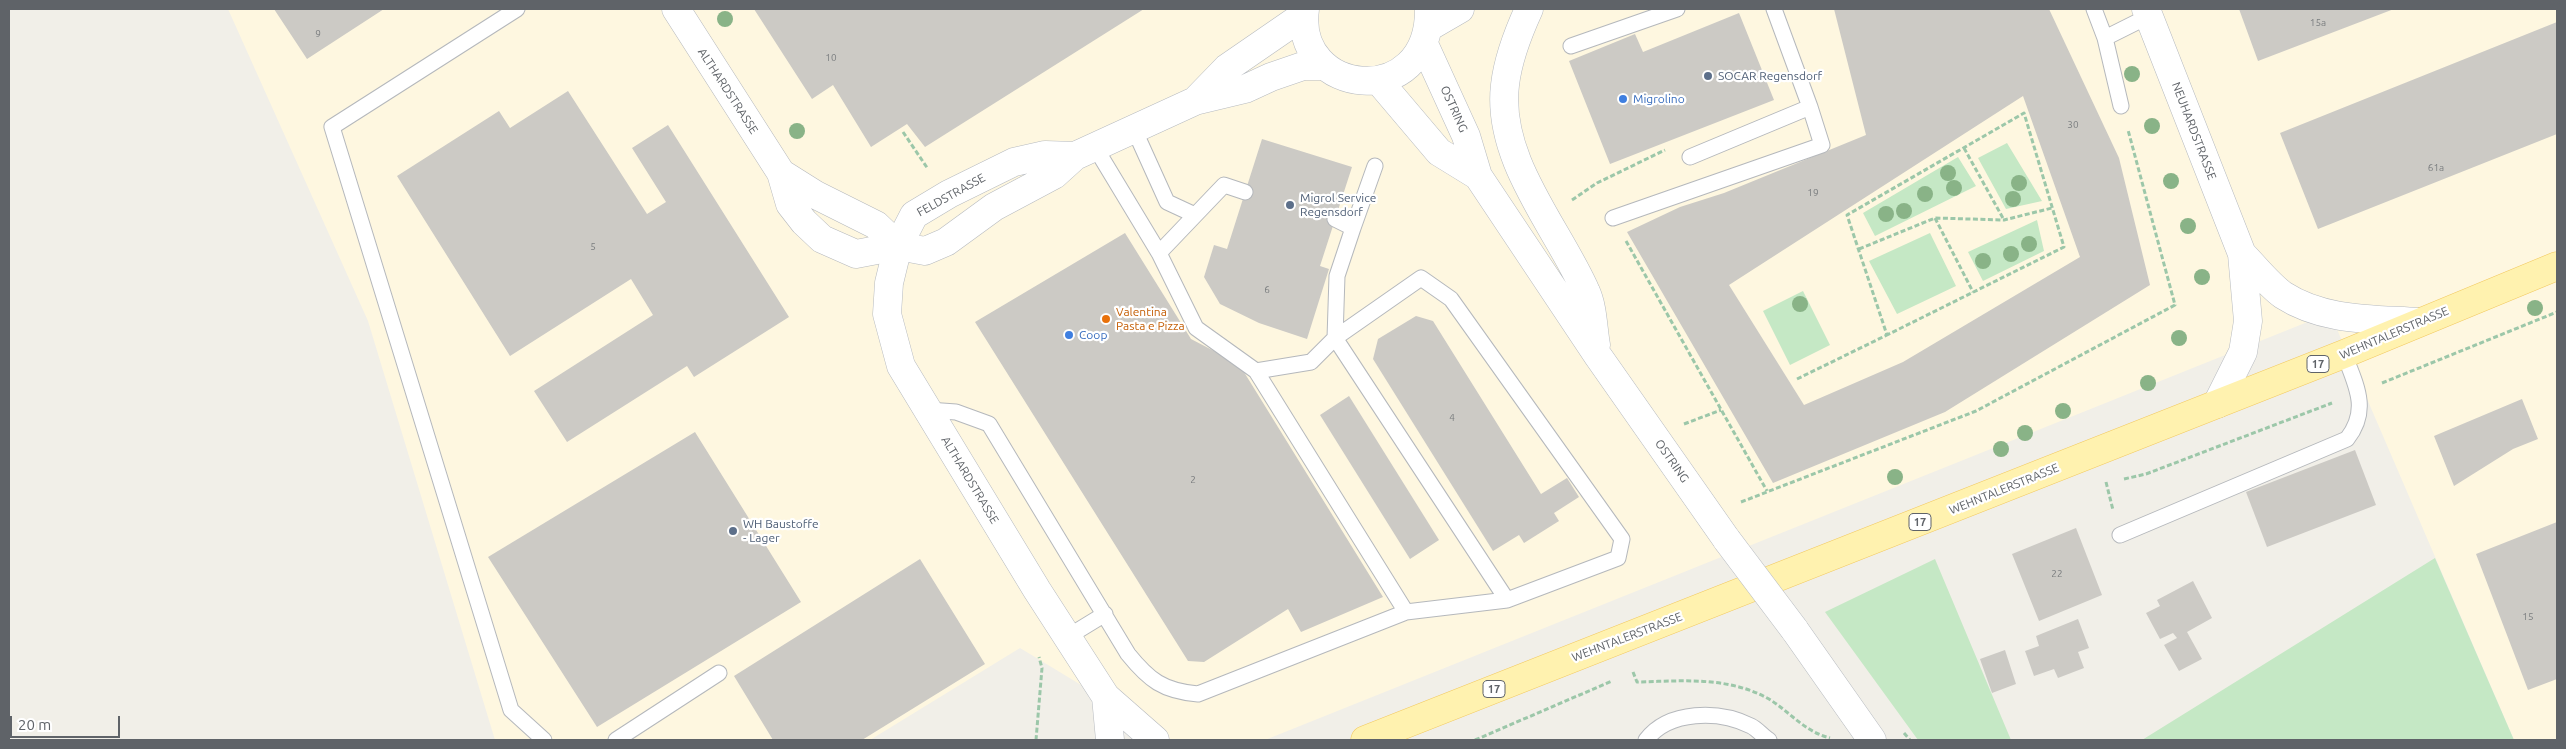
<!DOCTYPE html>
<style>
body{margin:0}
#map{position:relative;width:2566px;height:749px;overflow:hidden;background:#f1efe8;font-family:Ubuntu,sans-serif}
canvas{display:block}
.frame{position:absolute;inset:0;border:10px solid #5f6368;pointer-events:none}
.scale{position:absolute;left:10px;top:716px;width:110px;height:22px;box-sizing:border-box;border:2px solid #5f6368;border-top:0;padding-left:6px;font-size:15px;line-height:18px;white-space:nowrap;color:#5f6368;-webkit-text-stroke:4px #fff;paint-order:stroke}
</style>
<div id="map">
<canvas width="2566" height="749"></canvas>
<div class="frame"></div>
<div class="scale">20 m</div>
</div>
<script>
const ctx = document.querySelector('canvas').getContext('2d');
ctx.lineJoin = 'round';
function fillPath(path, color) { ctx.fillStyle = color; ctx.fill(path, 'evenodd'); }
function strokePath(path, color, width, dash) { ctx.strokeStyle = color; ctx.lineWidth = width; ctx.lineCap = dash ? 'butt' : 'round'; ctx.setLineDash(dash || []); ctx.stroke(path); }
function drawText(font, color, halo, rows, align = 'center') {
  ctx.font = font + ' Ubuntu,sans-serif'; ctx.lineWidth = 4.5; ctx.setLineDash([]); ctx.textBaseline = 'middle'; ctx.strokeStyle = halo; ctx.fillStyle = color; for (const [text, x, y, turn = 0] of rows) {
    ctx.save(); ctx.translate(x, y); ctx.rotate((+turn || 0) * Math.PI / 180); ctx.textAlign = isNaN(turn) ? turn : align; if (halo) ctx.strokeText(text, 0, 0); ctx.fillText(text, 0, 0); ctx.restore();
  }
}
const commercial = new Path2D(`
 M 228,9 L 2557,9 L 2557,740 L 2514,740 L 2330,313 L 1265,740 L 1172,740 L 1020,648 L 870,740 L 495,740 L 368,321 Z`);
const green = new Path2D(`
 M 2007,143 L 2042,201 L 2006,209 L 1978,158 Z
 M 1958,157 L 1976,186 L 1875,236 L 1863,213 Z
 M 2037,220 L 2044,251 L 1983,281 L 1968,252 Z
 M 1930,233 L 1956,286 L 1897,314 L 1869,261 Z
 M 1803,291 L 1830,345 L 1790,365 L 1763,311 Z
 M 2435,558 L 2514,740 L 2142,740 Z
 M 1935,559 L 2011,740 L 1918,740 L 1825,612 Z`);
const building = new Path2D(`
 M 274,9 L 384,9 L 307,59 Z
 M 754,9 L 1144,9 L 925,147 L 907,124 L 871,147 L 833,85 L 812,99 Z
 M 1834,9 L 2049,9 L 2119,158 L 2150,285 L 1945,412 L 1773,483 L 1627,232 L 1680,207 L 1724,193 L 1866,135 ZM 2023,96 L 2080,257 L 1903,362 L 1804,405 L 1729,285 Z
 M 2239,9 L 2394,9 L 2258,61 Z
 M 1739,13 L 1774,100 L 1610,164 L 1569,61 L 1635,34 L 1643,52 Z
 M 2557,22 L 2557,134 L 2318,229 L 2280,133 Z
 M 568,91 L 647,214 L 666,202 L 632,148 L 668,125 L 789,317 L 694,377 L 687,366 L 567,442 L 534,391 L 653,315 L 631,279 L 510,356 L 397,176 L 499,111 L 510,128 Z
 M 1262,139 L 1352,167 L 1320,266 L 1329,269 L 1307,339 L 1259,323 L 1220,304 L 1204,277 L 1214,245 L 1227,249 Z
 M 1125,233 L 1191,339 L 1239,364 L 1383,597 L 1301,632 L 1288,609 L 1204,662 L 1188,661 L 975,322 Z
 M 1416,316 L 1433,321 L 1541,494 L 1567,478 L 1579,497 L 1554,513 L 1559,521 L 1524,543 L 1519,535 L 1493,551 L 1373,359 L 1378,339 Z
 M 1349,396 L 1439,540 L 1410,559 L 1320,415 Z
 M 2522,399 L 2538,439 L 2513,449 L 2454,486 L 2434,436 Z
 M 695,432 L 801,602 L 597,727 L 488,557 Z
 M 2355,450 L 2376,505 L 2267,547 L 2246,492 Z
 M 2557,522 L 2557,679 L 2528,690 L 2476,554 Z
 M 2076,528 L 2102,595 L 2039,621 L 2012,554 Z
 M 920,559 L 985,664 L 862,740 L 773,740 L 734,676 Z
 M 2193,581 L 2212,618 L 2187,632 L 2202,659 L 2179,671 L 2164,645 L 2177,638 L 2173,633 L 2160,639 L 2146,613 L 2160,606 L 2157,600 Z
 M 2078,619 L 2089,648 L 2078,652 L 2084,668 L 2058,678 L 2054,669 L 2034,676 L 2025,651 L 2039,646 L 2036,636 Z
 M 2005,650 L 2016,684 L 1992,693 L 1980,659 Z`);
const path = new Path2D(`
 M 903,132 L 928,169
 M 1964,148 L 2004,220
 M 1572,200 L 1597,183 L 1665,150
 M 1935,218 L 1973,292
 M 1626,241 L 1767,491
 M 1859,249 L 1935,218 L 2004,220 L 2052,208
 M 1797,379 L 1887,335 L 1847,215 L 2024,113 L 2064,247 L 1887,335
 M 2382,383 L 2557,312
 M 1684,424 L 1721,410
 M 2124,479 L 2146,474 L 2332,403
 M 2106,482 L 2113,510
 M 1741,502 L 1976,411 L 2175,305 L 2128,130
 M 1633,672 L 1637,682 C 1682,681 1728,676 1769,699 C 1790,712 1805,732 1830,738
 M 1904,733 L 1910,740
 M 1036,740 L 1042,668 L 1039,657
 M 1475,740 L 1612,681`);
const lane = new Path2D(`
 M 517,9 L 332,127 L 511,710 L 544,740
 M 2094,9 L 2105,38 L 2121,106
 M 2105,38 L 2149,16
 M 1571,46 L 1677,9
 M 1134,129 L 1167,202 L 1195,215
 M 1095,147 L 1159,253 L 1196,328 L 1256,371 L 1406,612
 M 1690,157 L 1810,107 L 1774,9
 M 1613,218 L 1822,145 L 1810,107
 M 1353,228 L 1375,166
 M 1159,253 L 1224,185 L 1245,192
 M 1256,371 L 1311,362 L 1335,338 L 1337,276 L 1353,228 L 1335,219
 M 928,410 L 956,412 L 989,424 L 1128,654 C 1149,680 1163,691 1198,694 L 1406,612 L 1507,600 L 1618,558 L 1622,539 L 1451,299 L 1421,278 L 1335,338 L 1507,600
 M 2120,535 L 2347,439 C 2370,410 2356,385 2344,354
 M 1069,636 L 1105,614
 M 616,740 L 719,673
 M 1646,740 C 1669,710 1719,710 1751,726 C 1757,729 1763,736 1769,740`);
const street = new Path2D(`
 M 676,9 L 781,173 L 790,204 L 804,222 L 822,239 L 856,254 L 898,246
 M 781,173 L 816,195 L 876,225 L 898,246`);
const secondary = new Path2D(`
 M 1305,9 C 1293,97 1430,112 1429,9
 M 1529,9 C 1518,33 1508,58 1505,85 C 1496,160 1558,228 1586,292 C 1593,307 1593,328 1596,345
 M 2146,9 L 2242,254 L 2248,321 L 2243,352 L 2217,404
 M 1429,27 L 1460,9
 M 1424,44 L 1466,136 L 1478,176 L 1598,356 L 1727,540
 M 1378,80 L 1439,152 L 1478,176
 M 1195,101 L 1227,68 L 1304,15
 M 1075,156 L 1045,155 L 1014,162 L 949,194 L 914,215 L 898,246 L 889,283 L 887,314 L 901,366 L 1037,590 L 1106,697 L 1155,740
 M 898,246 L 925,251 L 946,242 L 994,207 L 1054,175 L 1075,156 L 1195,101 L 1245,89 L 1271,77 L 1303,66 L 1325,66
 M 2242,254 C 2255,267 2268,284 2283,295 C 2323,321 2372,319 2418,322
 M 1794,629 L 1872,740
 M 1106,697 L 1110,740`);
const primary = new Path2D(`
 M 1365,740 L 2344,354 L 2557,266`);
const secondaryBridge = new Path2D(`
 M 1727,540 L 1794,629`);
const trees = [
 [725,19],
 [2132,74],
 [2152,126],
 [797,131],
 [1948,173],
 [2171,181],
 [2019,183],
 [1954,188],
 [1925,194],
 [2013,199],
 [1904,211],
 [1886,214],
 [2188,226],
 [2029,244],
 [2011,254],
 [1983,261],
 [2202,277],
 [1800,304],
 [2535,308],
 [2179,338],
 [2148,383],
 [2063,411],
 [2025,433],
 [2001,449],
 [1895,477]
];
const markers = [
 [1708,76,5,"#5c6f8a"],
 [1623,99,5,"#3f7fe0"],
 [1290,205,5,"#5c6f8a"],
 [1106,319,5,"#e8710a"],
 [1069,335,5,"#3f7fe0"],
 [733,531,5,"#5c6f8a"]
];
const numberNames = [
 ["15a",2318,23],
 ["9",318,34],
 ["10",831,58],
 ["30",2073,125],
 ["61a",2436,168],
 ["19",1813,193],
 ["5",593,247],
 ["6",1267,290],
 ["4",1452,418],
 ["2",1193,480],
 ["22",2057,574],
 ["15",2528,617]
];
const shields = [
 [2318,364,22],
 [1920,522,22],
 [1494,689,22]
];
const shieldNames = [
 ["17",2318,364],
 ["17",1920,522],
 ["17",1494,689]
];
const serviceNames = [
 ["SOCAR Regensdorf",1718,76],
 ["Migrol Service",1300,198],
 ["Regensdorf",1300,212],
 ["WH Baustoffe",743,524],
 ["- Lager",743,538]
];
const streetNames = [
 ["ALTHARDSTRASSE",728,91,57],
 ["OSTRING",1454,109,66],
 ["NEUHARDSTRASSE",2194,131,69],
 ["FELDSTRASSE",951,195,-29],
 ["WEHNTALERSTRASSE",2394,333,-23],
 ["OSTRING",1672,461,55],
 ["ALTHARDSTRASSE",970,480,59],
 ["WEHNTALERSTRASSE",2004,489,-22],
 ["WEHNTALERSTRASSE",1627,637,-21]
];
const shopNames = [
 ["Migrolino",1633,99],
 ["Coop",1079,335]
];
const foodNames = [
 ["Valentina",1116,312],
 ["Pasta e Pizza",1116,326]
];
fillPath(commercial, '#fef7e0');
fillPath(green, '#c5e8c5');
fillPath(building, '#cccac5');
strokePath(lane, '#b5b8bc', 17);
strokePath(street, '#b5b8bc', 29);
strokePath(secondary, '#b6babf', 29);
strokePath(primary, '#f2c960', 29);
strokePath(path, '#9cc7a9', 3, [5, 2.5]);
strokePath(lane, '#fff', 15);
strokePath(street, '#fff', 28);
strokePath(secondary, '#fff', 28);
strokePath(primary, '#fff2af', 28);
strokePath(secondaryBridge, '#b6babf', 29, []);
strokePath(secondaryBridge, '#fff', 28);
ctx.fillStyle = '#89b387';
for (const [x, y] of trees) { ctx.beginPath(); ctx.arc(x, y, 8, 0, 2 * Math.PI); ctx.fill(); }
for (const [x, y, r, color] of markers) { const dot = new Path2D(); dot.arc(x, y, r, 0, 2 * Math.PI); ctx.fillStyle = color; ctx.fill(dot); strokePath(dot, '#fff', 2); }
drawText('10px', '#7a7d7f', null, numberNames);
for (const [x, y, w] of shields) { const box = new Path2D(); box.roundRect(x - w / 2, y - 8.5, w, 17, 4); ctx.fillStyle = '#fff'; ctx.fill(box); strokePath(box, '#5f6368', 1); }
drawText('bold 11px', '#5f6368', null, shieldNames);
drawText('12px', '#4e5e75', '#fff', serviceNames, 'left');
drawText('12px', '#5f6368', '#fff', streetNames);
drawText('12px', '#366cbe', '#fff', shopNames, 'left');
drawText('12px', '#c56008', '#fff', foodNames, 'left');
</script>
